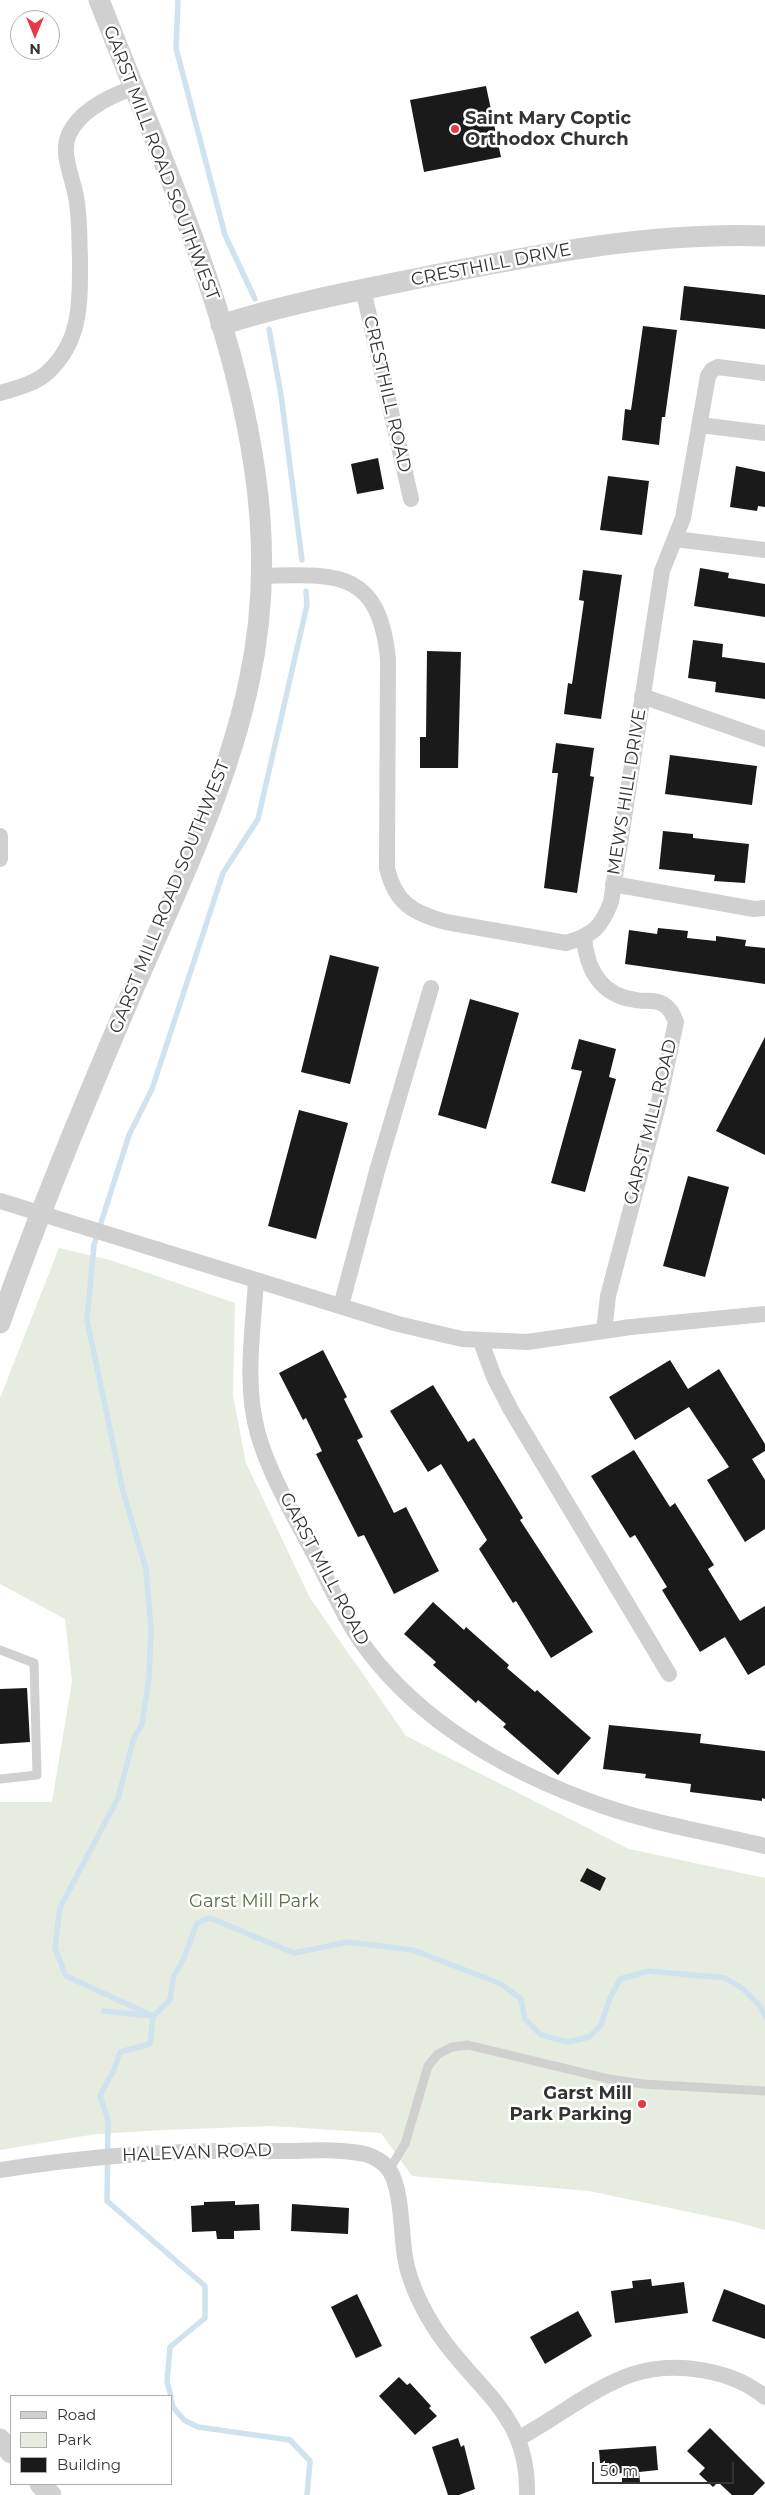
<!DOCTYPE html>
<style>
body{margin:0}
#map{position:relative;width:765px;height:2495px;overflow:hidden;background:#fff;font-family:Montserrat,sans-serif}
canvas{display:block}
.legend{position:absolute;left:10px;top:2395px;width:162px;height:90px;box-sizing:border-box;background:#fff;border:1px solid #adadad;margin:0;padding:6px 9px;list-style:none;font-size:15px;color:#333}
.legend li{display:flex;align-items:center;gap:10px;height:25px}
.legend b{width:25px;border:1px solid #adadad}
.north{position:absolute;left:10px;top:10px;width:50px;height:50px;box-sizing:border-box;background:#fff;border:1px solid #adadad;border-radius:50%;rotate:180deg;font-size:14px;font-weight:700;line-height:20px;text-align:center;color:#333}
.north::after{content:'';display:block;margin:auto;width:18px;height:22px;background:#e63946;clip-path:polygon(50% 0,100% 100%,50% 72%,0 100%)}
.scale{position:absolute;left:592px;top:2462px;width:142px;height:22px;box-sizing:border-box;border:2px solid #333;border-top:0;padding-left:6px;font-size:15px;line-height:18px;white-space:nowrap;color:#333;-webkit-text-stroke:4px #fff;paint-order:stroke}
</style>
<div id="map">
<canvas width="765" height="2495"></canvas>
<ul class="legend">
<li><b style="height:6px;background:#d0d0d0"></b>Road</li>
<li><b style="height:14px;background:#e6ecdf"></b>Park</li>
<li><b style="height:14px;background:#1a1a1a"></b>Building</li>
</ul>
<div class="north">N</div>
<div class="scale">50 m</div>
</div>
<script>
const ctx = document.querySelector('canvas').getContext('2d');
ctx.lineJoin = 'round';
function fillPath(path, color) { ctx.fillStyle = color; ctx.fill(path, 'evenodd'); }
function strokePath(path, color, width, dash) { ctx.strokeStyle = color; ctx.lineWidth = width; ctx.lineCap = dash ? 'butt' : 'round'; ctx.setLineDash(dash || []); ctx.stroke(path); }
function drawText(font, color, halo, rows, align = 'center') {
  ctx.font = font + ' Montserrat,sans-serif'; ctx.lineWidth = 5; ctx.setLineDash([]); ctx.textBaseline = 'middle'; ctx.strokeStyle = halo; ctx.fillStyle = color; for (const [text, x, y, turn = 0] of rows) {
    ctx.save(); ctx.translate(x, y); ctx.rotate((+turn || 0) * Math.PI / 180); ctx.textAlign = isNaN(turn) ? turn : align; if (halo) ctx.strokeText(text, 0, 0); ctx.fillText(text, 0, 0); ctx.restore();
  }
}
const green = new Path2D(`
 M 59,1248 L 110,1260 L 235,1303 L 233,1396 L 246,1463 L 310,1598 L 406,1736 L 629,1849 L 765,1878 L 765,2230 L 732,2221 L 589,2191 L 412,2176 L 381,2133 L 272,2126 L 163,2130 L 96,2134 L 0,2150 L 0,1802 L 52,1802 L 72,1682 L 65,1619 L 0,1584 L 0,1398 Z`);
const stream = new Path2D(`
 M 178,0 L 176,48 L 225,235 L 255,299
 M 269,329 L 281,395 L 302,560
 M 306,591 L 307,605 L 258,819 L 223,873 L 152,1089 L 129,1135 L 94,1245 L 87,1320 L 123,1491 L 146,1569 L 151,1630 L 149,1678 L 142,1724 L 134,1738 L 118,1798 L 60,1908 L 55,1948 L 66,1976 L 153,2016 L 170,2000 L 173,1978 L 184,1958 L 197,1923 L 210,1918 L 294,1953 L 348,1942 L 413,1950 L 501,1984 L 521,1999 L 525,2019 L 541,2035 L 568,2042 L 589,2037 L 601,2025 L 609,2000 L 620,1979 L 649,1971 L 725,1978 L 742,1988 L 760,2006 L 765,2016
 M 104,2011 L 153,2016 L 150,2044 L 120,2052 L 114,2070 L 100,2095 L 108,2120 L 107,2201 L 205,2286 L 205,2318 L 170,2347 L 167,2382 L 171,2396
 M 171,2399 L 173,2407 L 184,2420 L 198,2427 L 290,2440 L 310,2461 L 307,2495`);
const building = new Path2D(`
 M 486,86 L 501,157 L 424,172 L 410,100 Z
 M 684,286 L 765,295 L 765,329 L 680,320 Z
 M 643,326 L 677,330 L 665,417 L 662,417 L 659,445 L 622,440 L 625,409 L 631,410 Z
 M 378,458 L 384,489 L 357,494 L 351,464 Z
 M 736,466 L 765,472 L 765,507 L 758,506 L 757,511 L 730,507 Z
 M 608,476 L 649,481 L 642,535 L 600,530 Z
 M 700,568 L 729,573 L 728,578 L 765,584 L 765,617 L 694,606 Z
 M 583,570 L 622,575 L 601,719 L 564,714 L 568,683 L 572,684 L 584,601 L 579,600 Z
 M 693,640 L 723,644 L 722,657 L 765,663 L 765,699 L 715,692 L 716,682 L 688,678 Z
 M 427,651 L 461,652 L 458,768 L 420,768 L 420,737 L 426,737 Z
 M 556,743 L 594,748 L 590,776 L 594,777 L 577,893 L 544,888 L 558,773 L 552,773 Z
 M 670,755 L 757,766 L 752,805 L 665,794 Z
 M 663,831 L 693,834 L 693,838 L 749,844 L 745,883 L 714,881 L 715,875 L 659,869 Z
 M 658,928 L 688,931 L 687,938 L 716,941 L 716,936 L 746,940 L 745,946 L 765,948 L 765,984 L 625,964 L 629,930 L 657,934 Z
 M 330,955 L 379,967 L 350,1084 L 301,1072 Z
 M 470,999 L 519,1013 L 486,1129 L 438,1115 Z
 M 765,1037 L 765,1155 L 716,1131 Z
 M 579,1039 L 616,1049 L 609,1077 L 616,1079 L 585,1192 L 551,1183 L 582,1071 L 571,1069 Z
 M 299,1110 L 348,1123 L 316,1239 L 268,1226 Z
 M 688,1176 L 729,1187 L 705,1277 L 663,1266 Z
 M 323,1350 L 347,1397 L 344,1399 L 363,1437 L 357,1440 L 394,1513 L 406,1507 L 439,1571 L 394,1594 L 364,1535 L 358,1537 L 316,1454 L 322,1451 L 306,1418 L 303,1420 L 279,1373 Z
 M 670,1360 L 688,1389 L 719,1369 L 765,1444 L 765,1451 L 752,1459 L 765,1480 L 765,1529 L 745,1542 L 707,1480 L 729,1467 L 689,1407 L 635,1440 L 609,1397 Z
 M 433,1385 L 468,1442 L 474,1438 L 523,1518 L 520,1520 L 593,1632 L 551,1658 L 516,1601 L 513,1603 L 479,1549 L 487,1540 L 441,1464 L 428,1472 L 390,1411 Z
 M 634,1450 L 670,1507 L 675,1503 L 714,1565 L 708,1569 L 740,1621 L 765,1606 L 765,1665 L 748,1675 L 725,1637 L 700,1652 L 662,1590 L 667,1587 L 635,1535 L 630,1538 L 591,1476 Z
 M 433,1602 L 464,1630 L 466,1627 L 509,1665 L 507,1668 L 535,1692 L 537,1690 L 591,1738 L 558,1775 L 503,1727 L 506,1724 L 478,1700 L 476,1703 L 433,1665 L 436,1662 L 404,1634 Z
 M 27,1688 L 30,1742 L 0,1744 L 0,1689 Z
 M 609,1725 L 701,1734 L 700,1743 L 765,1751 L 765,1799 L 762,1798 L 762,1801 L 690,1792 L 691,1784 L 645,1778 L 646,1774 L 603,1769 Z
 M 587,1868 L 606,1878 L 600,1891 L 580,1881 Z
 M 235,2201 L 235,2205 L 259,2204 L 260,2230 L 234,2231 L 234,2239 L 217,2239 L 216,2231 L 192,2232 L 191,2206 L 204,2205 L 204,2202 Z
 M 292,2204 L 349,2208 L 348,2234 L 291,2231 Z
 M 651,2279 L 652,2286 L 684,2282 L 688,2313 L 615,2323 L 611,2291 L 633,2288 L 632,2281 Z
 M 724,2289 L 765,2305 L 765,2339 L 712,2321 Z
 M 357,2294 L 382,2346 L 356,2358 L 331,2307 Z
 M 578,2311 L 592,2336 L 545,2364 L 530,2337 Z
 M 399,2377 L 407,2385 L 410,2383 L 431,2406 L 429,2408 L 437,2416 L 415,2435 L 379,2396 Z
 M 710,2428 L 765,2483 L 753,2495 L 732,2495 L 718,2482 L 713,2487 L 699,2474 L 705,2468 L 687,2451 Z
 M 458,2438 L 461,2447 L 464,2445 L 475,2489 L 459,2495 L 448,2495 L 432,2447 Z
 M 656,2446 L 658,2470 L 639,2472 L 640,2482 L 622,2484 L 622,2473 L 601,2475 L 599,2450 Z`);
const service = new Path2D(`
 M 0,1650 L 34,1663 L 37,1775 L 0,1779
 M 389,2170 L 405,2144 L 428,2066 L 438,2054 L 452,2047 L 468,2045 L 609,2079 L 643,2084 L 765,2091`);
const minor = new Path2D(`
 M 363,289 L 411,499
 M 0,393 C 17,388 35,384 48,372 C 82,340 80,301 80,258 C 79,238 80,217 76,197 C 73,177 60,154 69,134 C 81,109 110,96 133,88
 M 700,425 L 765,433
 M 675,539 L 765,550
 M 262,576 C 336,574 379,569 388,659 L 387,868 C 395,903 413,913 446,922 L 566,943 C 593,935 601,928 611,902 L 662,571 L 683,518 L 708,376 L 712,370 L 718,367 L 765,373
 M 642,696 L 765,739
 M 0,836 L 0,859
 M 613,884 L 754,909 L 765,908
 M 584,938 C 587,970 601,996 636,1000 C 645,1002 654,999 663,1004 C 670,1008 673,1014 676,1022 L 659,1102 L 608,1296 L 604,1331
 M 0,1201 L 398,1324 L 462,1339 L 527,1342 L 631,1327 L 765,1314
 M 256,1281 C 253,1330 244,1386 258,1434 C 270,1476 294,1515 314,1554 C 331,1586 345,1621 368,1651 C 425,1726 515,1775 603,1806 C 655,1824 712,1833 765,1846
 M 341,1306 L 377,1171 L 431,988
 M 481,1342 L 494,1377 L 511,1410 L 669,1674
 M 0,2170 C 93,2155 186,2149 281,2151 C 308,2151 338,2148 365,2154 C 374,2156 385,2163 390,2171 C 402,2191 401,2233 405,2257 C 409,2282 421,2306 434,2327 C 474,2390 529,2411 527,2495
 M 519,2438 C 557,2418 592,2388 633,2374 C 674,2361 731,2369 765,2397`);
const tertiary = new Path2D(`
 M 221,325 C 292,302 366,289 439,274 C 546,253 654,232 765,236
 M 0,1323 C 39,1212 84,1105 130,997 C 174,895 226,791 249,682 C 264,613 265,542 255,472 C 232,308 159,154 99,0
 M 0,2439 L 11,2453
 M 40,2484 L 51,2495`);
const markers = [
 [455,129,5,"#e63946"],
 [642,2104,5,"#e63946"]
];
const poiNames = [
 ["Saint Mary Coptic",465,119],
 ["Orthodox Church",465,140],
 ["Garst Mill",632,2094,"right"],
 ["Park Parking",632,2115,"right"]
];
const streetNames = [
 ["GARST MILL ROAD SOUTHWEST",161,163,69],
 ["CRESTHILL DRIVE",491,265,-11],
 ["CRESTHILL ROAD",387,394,77],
 ["MEWS HILL DRIVE",627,792,-81],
 ["GARST MILL ROAD SOUTHWEST",170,897,-68],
 ["GARST MILL ROAD",651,1122,-76],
 ["GARST MILL ROAD",324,1569,62],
 ["HALEVAN ROAD",197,2153,-2]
];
const parkNames = [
 ["Garst Mill Park",254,1902]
];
fillPath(green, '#e6ecdf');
strokePath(stream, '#cfe2ee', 5.5);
fillPath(building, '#1a1a1a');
strokePath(service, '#d0d0d0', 9);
strokePath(minor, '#d0d0d0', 16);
strokePath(tertiary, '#d0d0d0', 21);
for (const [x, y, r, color] of markers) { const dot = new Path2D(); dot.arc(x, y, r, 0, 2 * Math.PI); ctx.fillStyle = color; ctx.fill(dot); strokePath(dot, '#fff', 2); }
drawText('bold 18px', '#333', '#fff', poiNames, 'left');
drawText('18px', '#333', '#fff', streetNames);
drawText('18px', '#56703f', '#fff', parkNames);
</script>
